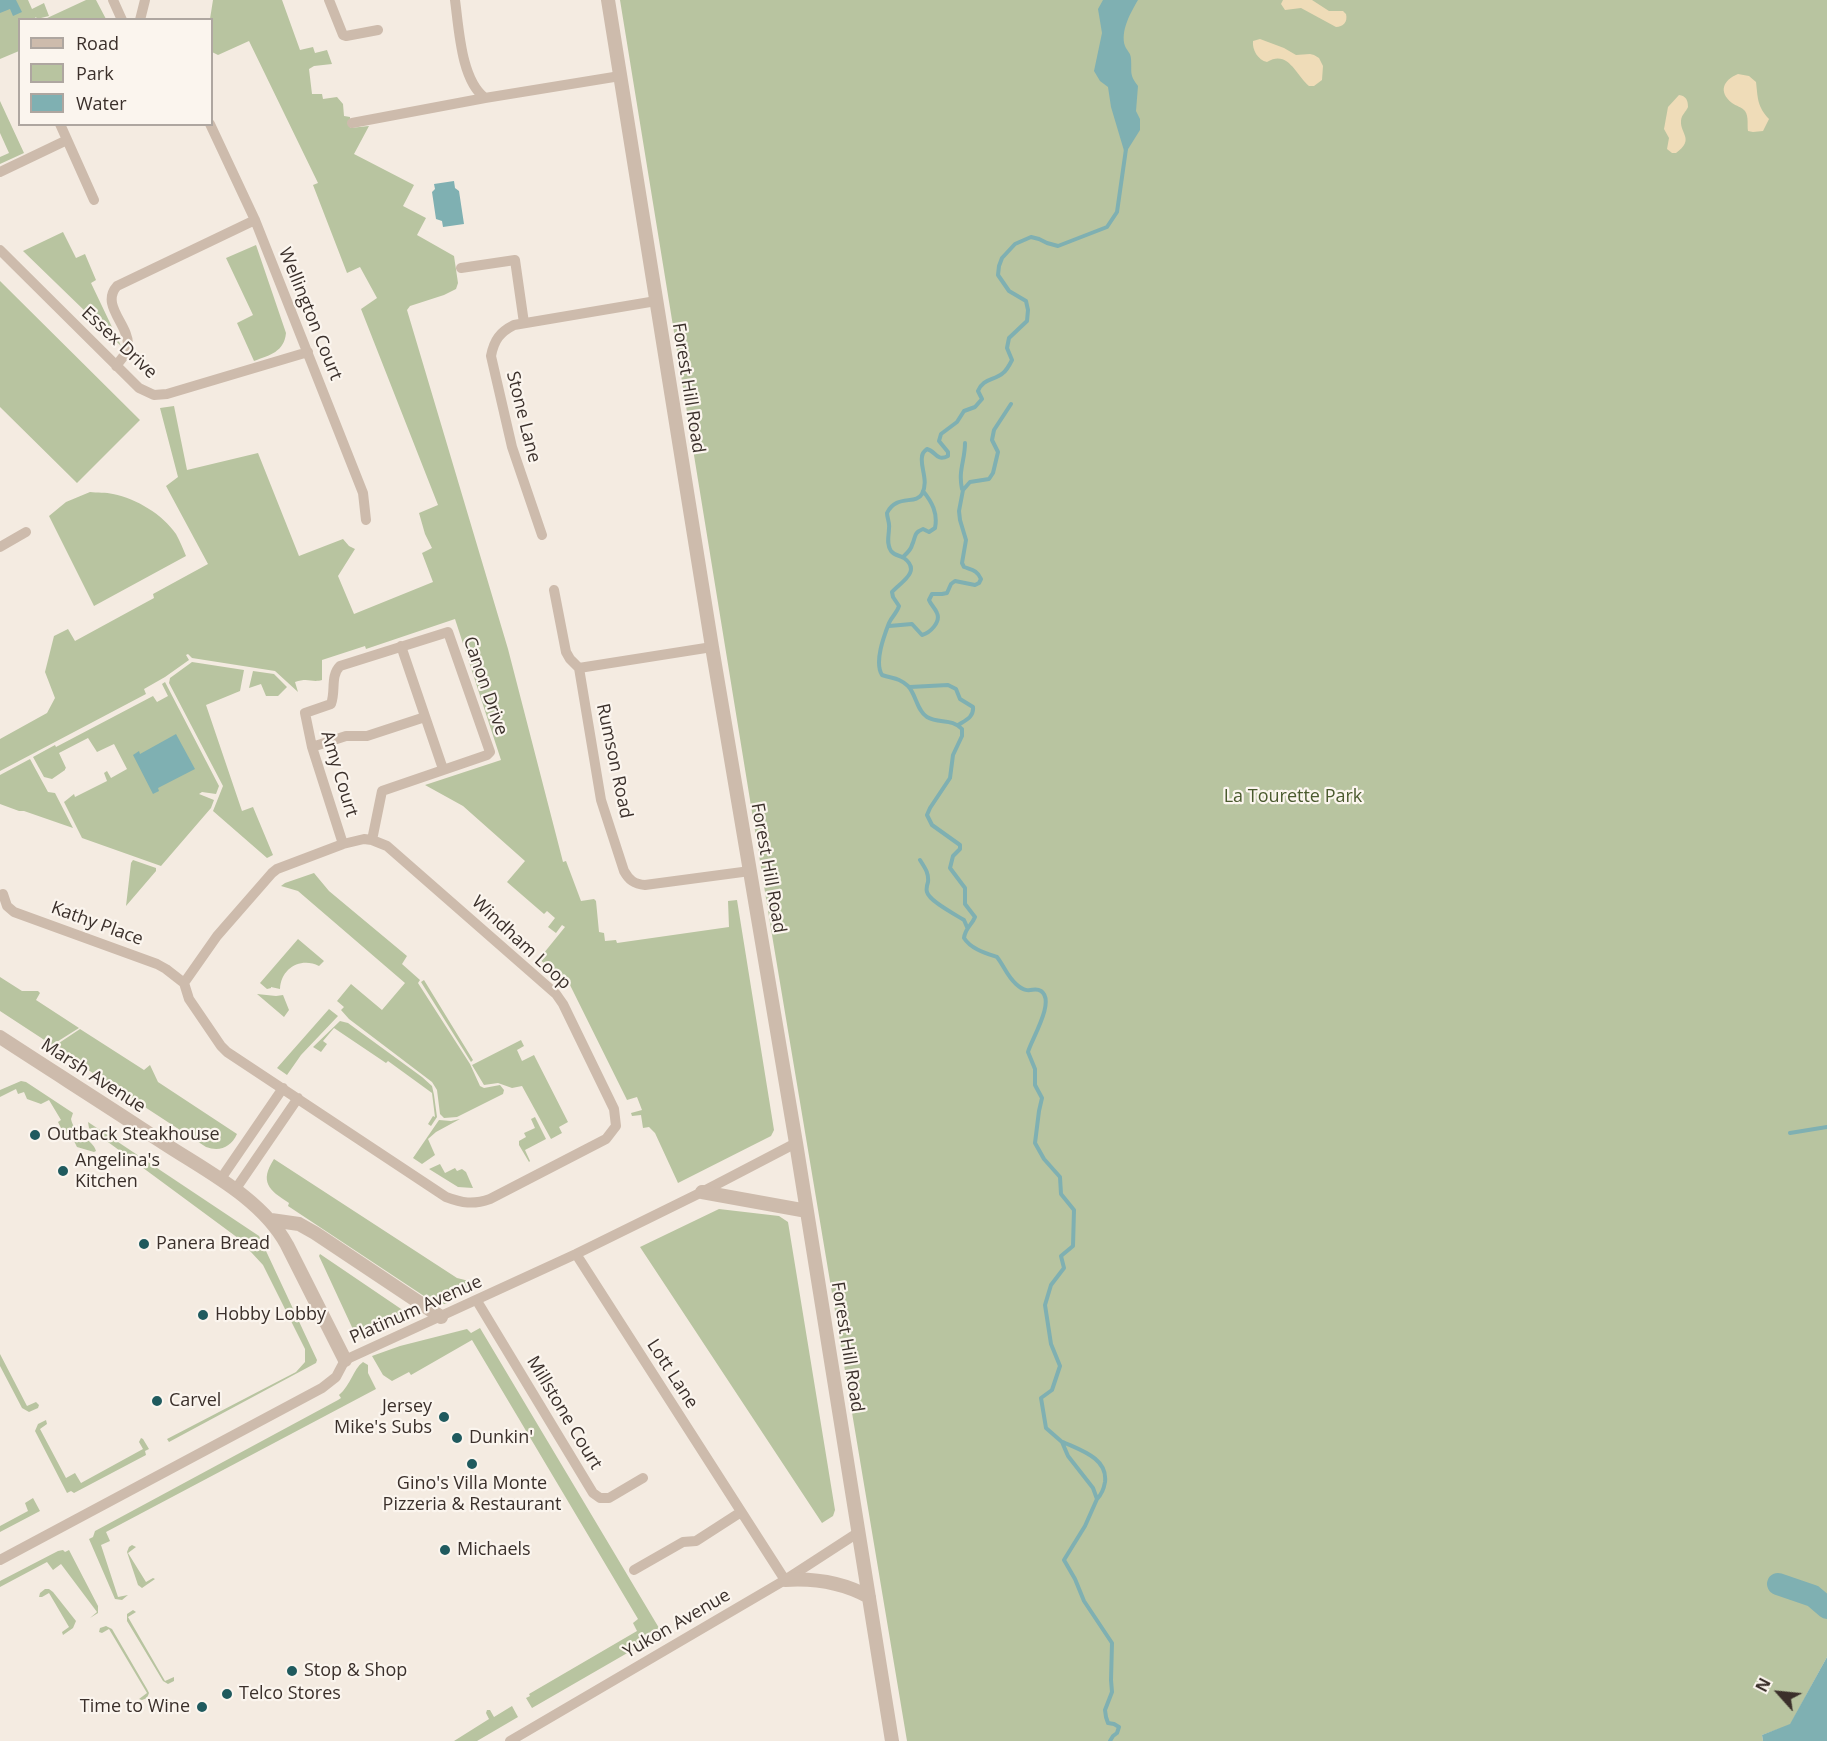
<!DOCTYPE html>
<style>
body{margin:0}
#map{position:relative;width:1827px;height:1741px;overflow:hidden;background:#f4ebe1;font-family:"Open Sans",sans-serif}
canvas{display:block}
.legend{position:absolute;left:18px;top:18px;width:195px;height:108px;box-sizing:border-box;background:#fbf5ee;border:2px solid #aea6a0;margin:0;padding:8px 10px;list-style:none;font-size:18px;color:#3b302b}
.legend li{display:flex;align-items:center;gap:12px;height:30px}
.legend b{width:30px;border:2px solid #aea6a0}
.north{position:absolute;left:1749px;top:1663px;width:60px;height:60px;-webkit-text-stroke:4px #fbf5ee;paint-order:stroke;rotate:297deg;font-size:16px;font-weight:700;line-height:24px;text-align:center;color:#3b302b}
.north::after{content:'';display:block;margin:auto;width:21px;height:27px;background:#3b302b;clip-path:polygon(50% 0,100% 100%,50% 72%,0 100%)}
</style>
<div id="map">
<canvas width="1827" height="1741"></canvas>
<ul class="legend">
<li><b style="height:8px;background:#cdbbac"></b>Road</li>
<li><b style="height:16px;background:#b8c4a0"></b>Park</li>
<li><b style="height:16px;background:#7fb0b2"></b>Water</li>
</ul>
<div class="north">N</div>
</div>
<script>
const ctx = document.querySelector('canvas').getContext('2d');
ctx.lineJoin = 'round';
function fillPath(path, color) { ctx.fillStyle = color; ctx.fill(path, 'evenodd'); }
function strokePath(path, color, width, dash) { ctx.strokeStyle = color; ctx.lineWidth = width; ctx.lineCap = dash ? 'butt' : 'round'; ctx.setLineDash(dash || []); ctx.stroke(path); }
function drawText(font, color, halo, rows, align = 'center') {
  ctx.font = font + ' "Open Sans",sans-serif'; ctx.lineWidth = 4.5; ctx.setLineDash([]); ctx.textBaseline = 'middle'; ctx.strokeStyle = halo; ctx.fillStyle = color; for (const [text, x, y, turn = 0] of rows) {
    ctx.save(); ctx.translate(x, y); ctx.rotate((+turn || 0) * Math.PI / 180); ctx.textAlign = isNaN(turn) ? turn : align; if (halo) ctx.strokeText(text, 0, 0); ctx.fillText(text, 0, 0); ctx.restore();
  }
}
const green = new Path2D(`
 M 0,0 L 28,0 L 32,9 L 44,3 L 49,16 L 37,19 L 36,17 L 34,19 L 20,20 L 19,51 L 0,59 Z
 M 86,0 L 96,0 L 106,19 L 45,19 Z
 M 213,0 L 282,0 L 300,50 L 313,47 L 315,53 L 327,50 L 332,64 L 314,66 L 309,69 L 312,94 L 322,94 L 323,99 L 337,97 L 343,104 L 344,116 L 350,117 L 350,128 L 369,126 L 354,154 L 414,185 L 403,206 L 426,218 L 417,235 L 454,256 L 458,283 L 456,289 L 444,295 L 410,306 L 407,310 L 508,649 L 563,862 L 566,861 L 581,901 L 594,899 L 596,901 L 599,932 L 604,933 L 605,941 L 616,940 L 617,943 L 729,927 L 728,901 L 737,900 L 774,1130 L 771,1136 L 678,1183 L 655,1133 L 649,1127 L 643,1128 L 641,1115 L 632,1116 L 631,1113 L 642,1110 L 637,1097 L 627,1100 L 570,985 L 539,959 L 565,927 L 562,925 L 556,933 L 548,927 L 555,918 L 547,911 L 544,914 L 507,882 L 525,861 L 463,806 L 425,785 L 501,760 L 455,619 L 366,649 L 365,646 L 322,660 L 322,680 C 311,683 309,677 295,682 L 298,692 L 275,671 L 192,658 L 188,654 L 186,655 L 189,660 L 165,677 L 144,689 L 146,694 L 0,771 L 0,739 L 47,713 L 55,698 L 45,672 L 54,636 L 68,629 L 75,641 L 154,598 L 153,594 L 208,564 L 166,486 L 178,477 L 160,408 L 174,406 L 187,470 L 258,453 L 299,556 L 343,539 L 349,546 L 355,549 L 338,576 L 354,614 L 433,582 L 422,553 L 432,548 L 425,534 L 419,513 L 438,505 L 361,309 L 377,298 L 360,267 L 347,273 L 313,185 L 318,183 L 249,41 L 218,55 L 212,52 L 212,20 L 210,19 Z
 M 620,0 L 1827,0 L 1827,1657 L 1790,1725 L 1762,1735 L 1763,1741 L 907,1741 L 771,929 Z
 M 0,101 L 24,153 L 0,164 L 0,157 L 9,153 L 0,133 Z
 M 63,232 L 76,258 L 85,254 L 96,280 L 91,283 L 121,346 L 23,251 Z
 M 256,245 L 286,333 C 284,352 270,355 254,361 L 237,323 L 253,315 L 226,258 Z
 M 0,281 L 140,420 L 77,483 L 0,407 Z
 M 90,492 C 97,493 106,492 113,494 C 137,499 162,514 176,534 C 180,541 183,549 186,556 L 94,606 L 49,516 L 66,502 Z
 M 192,662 L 244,670 L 240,691 L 206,705 L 242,811 L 253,807 L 273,855 L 267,858 L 213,811 L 223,786 L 169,683 L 170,678 Z
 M 253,671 L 274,674 L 287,687 L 278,696 L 266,696 L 261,684 L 249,688 Z
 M 165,682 L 219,786 L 216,794 L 202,792 L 199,794 L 214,800 L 211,808 L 161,866 L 82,838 L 64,802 L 74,794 L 75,797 L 107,781 L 104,773 L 107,771 L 111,778 L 127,769 L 114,744 L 97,752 L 88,738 L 59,753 L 66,768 L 65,769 L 65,770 L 52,779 L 44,777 L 33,757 L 55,745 L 56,747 L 153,696 L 157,702 L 168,696 L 162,684 Z
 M 30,759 L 48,792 L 55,793 L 73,828 L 24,811 L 19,811 L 0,804 L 0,775 Z
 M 133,860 L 156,868 L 156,871 L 126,906 L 131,863 Z
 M 314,873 L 329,891 L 407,956 L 402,964 L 420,980 L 418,983 L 470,1064 L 480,1086 L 484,1088 L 500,1085 L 504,1090 L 503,1094 L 457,1117 L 444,1118 L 440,1114 L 437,1090 L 432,1082 L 349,1019 L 341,1010 L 344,1007 L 337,1001 L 351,984 L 382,1010 L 405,983 L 298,891 L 281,886 L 285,883 Z
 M 298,939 L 324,961 L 319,966 C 301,957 281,968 280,989 L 271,987 L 271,988 L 267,989 L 260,983 Z
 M 0,977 L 22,991 L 38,991 L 40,993 L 36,1000 L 79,1028 L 52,1045 L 0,1011 Z
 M 424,980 L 473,1060 L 471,1062 L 421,982 Z
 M 257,994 L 276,996 L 283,995 L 289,1010 L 284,1017 Z
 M 329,1009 L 338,1016 L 301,1055 L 287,1075 L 277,1068 Z
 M 340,1021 L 348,1023 L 422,1077 L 432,1086 L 434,1095 L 437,1117 L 431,1126 L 428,1124 L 433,1116 L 435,1117 L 432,1093 L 388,1061 L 386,1063 L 334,1028 L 323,1041 L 327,1044 L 321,1052 L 313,1047 Z
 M 80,1029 L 144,1070 L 150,1065 L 158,1082 L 237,1134 C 231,1147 220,1152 206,1147 L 53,1047 Z
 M 521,1040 L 524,1046 L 517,1050 L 522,1061 L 534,1055 L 568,1122 L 559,1127 L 562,1133 L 551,1139 L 522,1086 L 512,1088 L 498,1083 L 484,1085 L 472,1065 Z
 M 21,1081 L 26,1082 L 73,1113 L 71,1119 C 74,1135 93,1139 96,1151 L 94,1152 L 77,1147 L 71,1135 L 63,1132 L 58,1122 L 61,1120 L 49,1100 L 41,1104 L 27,1099 L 24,1092 L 18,1094 L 16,1089 L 0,1097 L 0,1090 Z
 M 535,1117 L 546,1139 L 525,1150 L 530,1161 L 529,1162 L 519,1145 L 519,1141 L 526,1137 L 524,1133 L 535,1128 L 531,1119 Z
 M 460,1119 L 436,1132 L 428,1139 L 435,1155 L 422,1164 L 413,1158 L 439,1120 L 451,1121 Z
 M 88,1122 L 259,1236 L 317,1360 L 316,1363 L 169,1442 L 167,1439 L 296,1372 L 305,1362 L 305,1349 L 263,1265 L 238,1238 L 89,1128 Z
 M 274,1159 L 457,1278 L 469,1281 L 472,1280 L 474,1285 L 452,1295 L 450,1302 L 445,1304 L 436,1304 L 288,1206 L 289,1203 C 269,1190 259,1182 274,1159 Z
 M 440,1164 L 445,1173 L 455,1168 L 457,1171 L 462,1169 L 466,1172 L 473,1188 L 458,1187 L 429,1169 Z
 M 719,1209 L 779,1216 L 788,1222 L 835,1510 L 833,1516 L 822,1523 L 640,1247 Z
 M 320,1254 L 407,1313 L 409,1316 L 357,1338 L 319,1256 Z
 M 480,1328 L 662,1633 L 532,1708 L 526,1698 L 530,1696 L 529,1694 L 637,1631 L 633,1623 L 638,1619 L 472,1340 L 411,1375 L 409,1372 L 392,1381 L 383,1375 L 372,1356 L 400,1346 L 467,1329 L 471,1333 Z
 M 0,1354 L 27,1406 L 36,1402 L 39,1405 L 38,1408 L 29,1412 L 22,1408 L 0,1366 Z
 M 363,1362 L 368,1365 L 368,1373 L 376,1389 L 106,1532 L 110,1541 L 101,1545 L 118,1597 L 128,1595 L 122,1600 L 115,1599 L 89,1539 L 93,1537 L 95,1531 L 338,1400 L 341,1398 L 339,1395 C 351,1385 353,1369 363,1362 Z
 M 46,1420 L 47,1424 L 40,1429 L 66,1478 L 75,1473 L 81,1483 L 143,1449 L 139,1442 L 141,1438 L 143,1439 L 149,1449 L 145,1451 L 146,1455 L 74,1493 L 71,1491 L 67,1493 L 35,1431 L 38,1424 Z
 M 33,1498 L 40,1511 L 0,1532 L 0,1526 L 28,1511 L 25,1503 Z
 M 132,1545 L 136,1547 L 128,1553 L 146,1582 L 153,1578 L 155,1579 L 142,1588 L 138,1585 L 127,1552 L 129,1547 Z
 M 63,1550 L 65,1552 L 69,1550 L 98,1606 L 98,1613 L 90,1618 L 97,1612 L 61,1564 L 53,1570 L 47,1562 L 0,1587 L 0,1581 L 58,1551 Z
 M 45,1589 L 49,1589 L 53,1592 L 76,1621 L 73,1628 L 63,1635 L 62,1632 L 69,1627 L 49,1593 L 42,1597 L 39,1597 L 40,1593 Z
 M 133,1610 L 136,1612 L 128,1617 L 165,1681 L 174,1677 L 174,1681 L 168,1684 L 163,1681 L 127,1621 L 127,1614 Z
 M 106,1626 L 112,1629 L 147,1689 L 149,1693 L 147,1698 L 142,1700 L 139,1699 L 147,1693 L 109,1629 L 102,1633 L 99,1632 L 100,1628 Z
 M 512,1706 L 518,1717 L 477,1741 L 454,1741 L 489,1719 L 486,1713 L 487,1710 L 490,1710 L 494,1717 Z`);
const sand = new Path2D(`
 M 1283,0 L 1312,0 L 1329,11 L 1343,11 L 1346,14 C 1348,22 1343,27 1336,27 L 1301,8 L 1285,10 L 1281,4 Z
 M 1260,39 L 1284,48 L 1296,55 L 1310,54 L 1314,55 L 1319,58 L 1323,66 L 1322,80 L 1314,86 L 1309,86 C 1296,75 1288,49 1267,62 C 1258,60 1252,50 1253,41 Z
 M 1738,74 L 1749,76 L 1756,82 C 1758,99 1757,106 1769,119 L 1763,131 L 1753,132 L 1748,131 C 1747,125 1749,117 1745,111 C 1742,107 1736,106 1732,103 C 1718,92 1723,80 1738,74 Z
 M 1679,95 C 1686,96 1688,100 1688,107 C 1686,112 1681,115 1681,121 C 1680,134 1695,139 1676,153 L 1672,153 L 1667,149 L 1669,138 L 1664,129 L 1668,107 Z`);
const water = new Path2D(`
 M 0,0 L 16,0 L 22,12 L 13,16 L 10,9 L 0,13 Z
 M 1103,0 L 1138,0 C 1131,12 1120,31 1125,46 C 1127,51 1131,53 1131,59 C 1132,73 1129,74 1138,86 L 1136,111 L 1140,119 L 1140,130 L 1125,154 L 1111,107 L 1108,87 L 1100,81 L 1094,71 L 1102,33 L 1098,9 Z
 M 454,181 L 455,188 L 459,191 L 464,224 L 443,227 L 442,221 L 436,219 L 432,192 L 435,189 L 434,184 Z
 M 176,734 L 195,769 L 158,788 L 159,791 L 153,794 L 133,755 L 139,751 L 140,754 Z
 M 1827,1657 L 1827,1741 L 1763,1741 L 1762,1735 L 1790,1724 Z`);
const stream = new Path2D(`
 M 962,489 C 958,470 965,461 965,443
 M 903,557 C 906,554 911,550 912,545 C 916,537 913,533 923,529 L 929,532 L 935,528 C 938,513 932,502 923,491
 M 889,626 L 912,624 L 922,635 C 930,633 941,622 937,613 C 935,608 931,605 929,600 L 932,594 L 942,594 L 947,593 L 951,584 L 955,581 L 975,585 L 979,583 L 981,579 C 977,570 972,570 964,567 L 962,563 L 966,540 L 960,520 L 959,511 L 963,490 L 970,482 L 989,479 L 993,473 L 998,452 L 992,440 L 994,430 L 1011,404
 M 910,687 L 948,685 L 956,689 L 960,699 L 973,707 C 974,717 966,720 958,725
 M 920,860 C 925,868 929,873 928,882 C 927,885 926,889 927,892 C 929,901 956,915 964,920 L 967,927
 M 1790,1133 L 1827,1127
 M 1063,1442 C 1080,1450 1108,1458 1105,1482 C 1104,1488 1102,1494 1097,1499
 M 1110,1741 L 1113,1736 L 1117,1733 L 1119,1727 L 1114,1724 L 1108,1723 L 1106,1717 L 1105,1710 L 1112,1692 L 1111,1680 L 1112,1643 L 1084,1601 L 1075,1579 L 1064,1560 L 1085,1526 L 1097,1499 L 1093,1488 L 1068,1456 L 1062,1442 L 1046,1428 L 1041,1398 L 1052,1390 L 1060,1366 L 1051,1344 L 1045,1305 L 1051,1285 L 1064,1268 L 1061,1256 L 1073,1246 L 1074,1210 L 1061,1194 L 1060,1177 L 1044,1159 L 1035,1143 L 1039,1111 L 1042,1098 L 1035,1085 L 1035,1069 L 1028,1052 C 1031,1040 1056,1001 1041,991 C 1033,986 1029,996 1016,984 C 1007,976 1004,966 997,957 C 985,953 971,949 964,938 C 965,928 972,925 975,917 L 965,904 L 965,888 L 950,868 L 953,856 L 960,849 L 960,845 L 932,825 L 927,815 L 930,808 L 950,778 L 953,755 L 962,736 L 962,729 C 952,718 939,724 927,717 C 917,711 916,694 908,686 C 898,677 893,679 882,675 C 874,662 884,636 889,623 C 892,616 897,613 899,606 L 893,597 L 892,592 C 898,584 923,572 904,558 C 899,555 895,556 891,551 C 886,543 889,536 889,528 C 890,523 887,518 887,513 C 896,494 916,505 922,494 C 929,481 920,467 922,457 C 922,452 924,452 927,449 C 936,451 936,462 948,456 L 948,452 L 939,441 L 941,434 L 957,422 L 964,411 L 975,407 L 982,399 L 978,391 C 983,378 994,381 1003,373 C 1007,370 1010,364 1012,360 L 1007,348 L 1009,338 L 1027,321 L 1028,310 L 1026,301 L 1009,291 L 998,275 L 999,266 L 1002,258 L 1015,244 L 1031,237 L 1039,239 L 1047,243 L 1058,246 L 1107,227 L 1117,212 L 1126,149`);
const river = new Path2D(`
 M 1778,1584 L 1813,1596 L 1827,1608`);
const minor = new Path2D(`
 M 113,0 L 122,20
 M 329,0 L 343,35 L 346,36 L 378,30
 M 455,0 C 459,29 461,80 485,98
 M 140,20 L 145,0
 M 352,123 L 485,98 L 620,76
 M 60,124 L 94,200
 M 210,124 L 255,220 L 363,493 L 366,520
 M 0,172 L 67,140
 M 0,250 L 139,388 L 154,395 L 167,394 L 308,352
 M 461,268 L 515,260 L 524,323
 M 116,366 C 120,360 128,353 128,345 C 129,325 100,305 117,286 L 255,220
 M 542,535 L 512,447 L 491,356 C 494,340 500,332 514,325 L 656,301
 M 0,547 L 26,532
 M 554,590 L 566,652 L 570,659 L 579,668 L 601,800 L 624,871 C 629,880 634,884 645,885 L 750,871
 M 401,646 L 443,769
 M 579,668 L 712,647
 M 312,747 L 346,736 L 367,736 L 425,717
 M 364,839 L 372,840 L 387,846 L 556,994 L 563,1004 L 614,1109 L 616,1126 L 606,1139 L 490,1199 C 473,1205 462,1203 446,1197 L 227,1052 L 221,1046 L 189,999 L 184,983 L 217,936 L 272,873 L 277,869 L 343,844 Z
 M 343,844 L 312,747 L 305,713 L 331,704 C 336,691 330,676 340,666 L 448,632 L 490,752 L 487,755 L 382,791 L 372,840
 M 3,894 L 7,906 L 14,912 L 157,964 L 166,969 L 184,983
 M 220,1180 L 283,1088
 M 235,1190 L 298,1098
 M 576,1254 L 785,1580
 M 477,1301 L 593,1493 L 600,1498 L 609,1498 L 643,1478
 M 0,1560 L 322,1388 L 336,1377 L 345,1360 L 576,1254 L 702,1192 L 796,1143
 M 634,1570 L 683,1542 L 696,1541 L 741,1512
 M 510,1741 L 785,1580 L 859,1532`);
const tertiary = new Path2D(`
 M 608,0 L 712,647 L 796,1143 L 892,1741
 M 0,1037 C 55,1073 111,1108 165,1144 C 208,1172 262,1199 287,1245 L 345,1360
 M 702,1192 L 807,1211
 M 271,1220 L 299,1224 L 315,1233 L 441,1317
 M 785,1580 C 815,1578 842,1582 869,1597`);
const markers = [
 [35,1135,6,"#1f5a5e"],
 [63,1171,6,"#1f5a5e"],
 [144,1244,6,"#1f5a5e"],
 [203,1315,6,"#1f5a5e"],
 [157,1401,6,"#1f5a5e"],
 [444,1417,6,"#1f5a5e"],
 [457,1438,6,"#1f5a5e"],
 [472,1464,6,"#1f5a5e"],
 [445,1550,6,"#1f5a5e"],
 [292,1671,6,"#1f5a5e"],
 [227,1694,6,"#1f5a5e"],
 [202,1707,6,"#1f5a5e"]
];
const streetNames = [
 ["Wellington Court",310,314,68],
 ["Essex Drive",119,343,43],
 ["Forest Hill Road",688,388,81],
 ["Stone Lane",523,417,76],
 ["Canon Drive",485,686,71],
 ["Rumson Road",614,761,78],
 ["Amy Court",339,774,73],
 ["Forest Hill Road",768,868,80],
 ["Kathy Place",97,924,20],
 ["Windham Loop",521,943,43],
 ["Marsh Avenue",93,1076,33],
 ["Platinum Avenue",416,1310,-24],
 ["Forest Hill Road",847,1347,81],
 ["Lott Lane",672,1374,57],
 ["Millstone Court",564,1413,59],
 ["Yukon Avenue",677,1624,-30]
];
const parkNames = [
 ["La Tourette Park",1293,797]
];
const poiNames = [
 ["Outback Steakhouse",47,1135],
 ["Angelina's",75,1161],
 ["Kitchen",75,1182],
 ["Panera Bread",156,1244],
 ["Hobby Lobby",215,1315],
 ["Carvel",169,1401],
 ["Jersey",432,1407,"right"],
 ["Mike's Subs",432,1428,"right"],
 ["Dunkin'",469,1438],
 ["Gino's Villa Monte",472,1484,"center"],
 ["Pizzeria & Restaurant",472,1505,"center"],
 ["Michaels",457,1550],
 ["Stop & Shop",304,1671],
 ["Telco Stores",239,1694],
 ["Time to Wine",190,1707,"right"]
];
fillPath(green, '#b8c4a0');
fillPath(sand, '#efdcb8');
fillPath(water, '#7fb0b2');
strokePath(stream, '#7fb0b2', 4);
strokePath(river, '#7fb0b2', 22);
strokePath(minor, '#cdbbac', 10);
strokePath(tertiary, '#cdbbac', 14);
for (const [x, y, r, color] of markers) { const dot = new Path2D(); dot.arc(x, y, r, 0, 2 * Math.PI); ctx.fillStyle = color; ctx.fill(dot); strokePath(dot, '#fbf5ee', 2); }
drawText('18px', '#3b302b', '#fbf5ee', streetNames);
drawText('18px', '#4a5a2e', '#fbf5ee', parkNames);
drawText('18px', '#3b302b', '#fbf5ee', poiNames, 'left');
</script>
